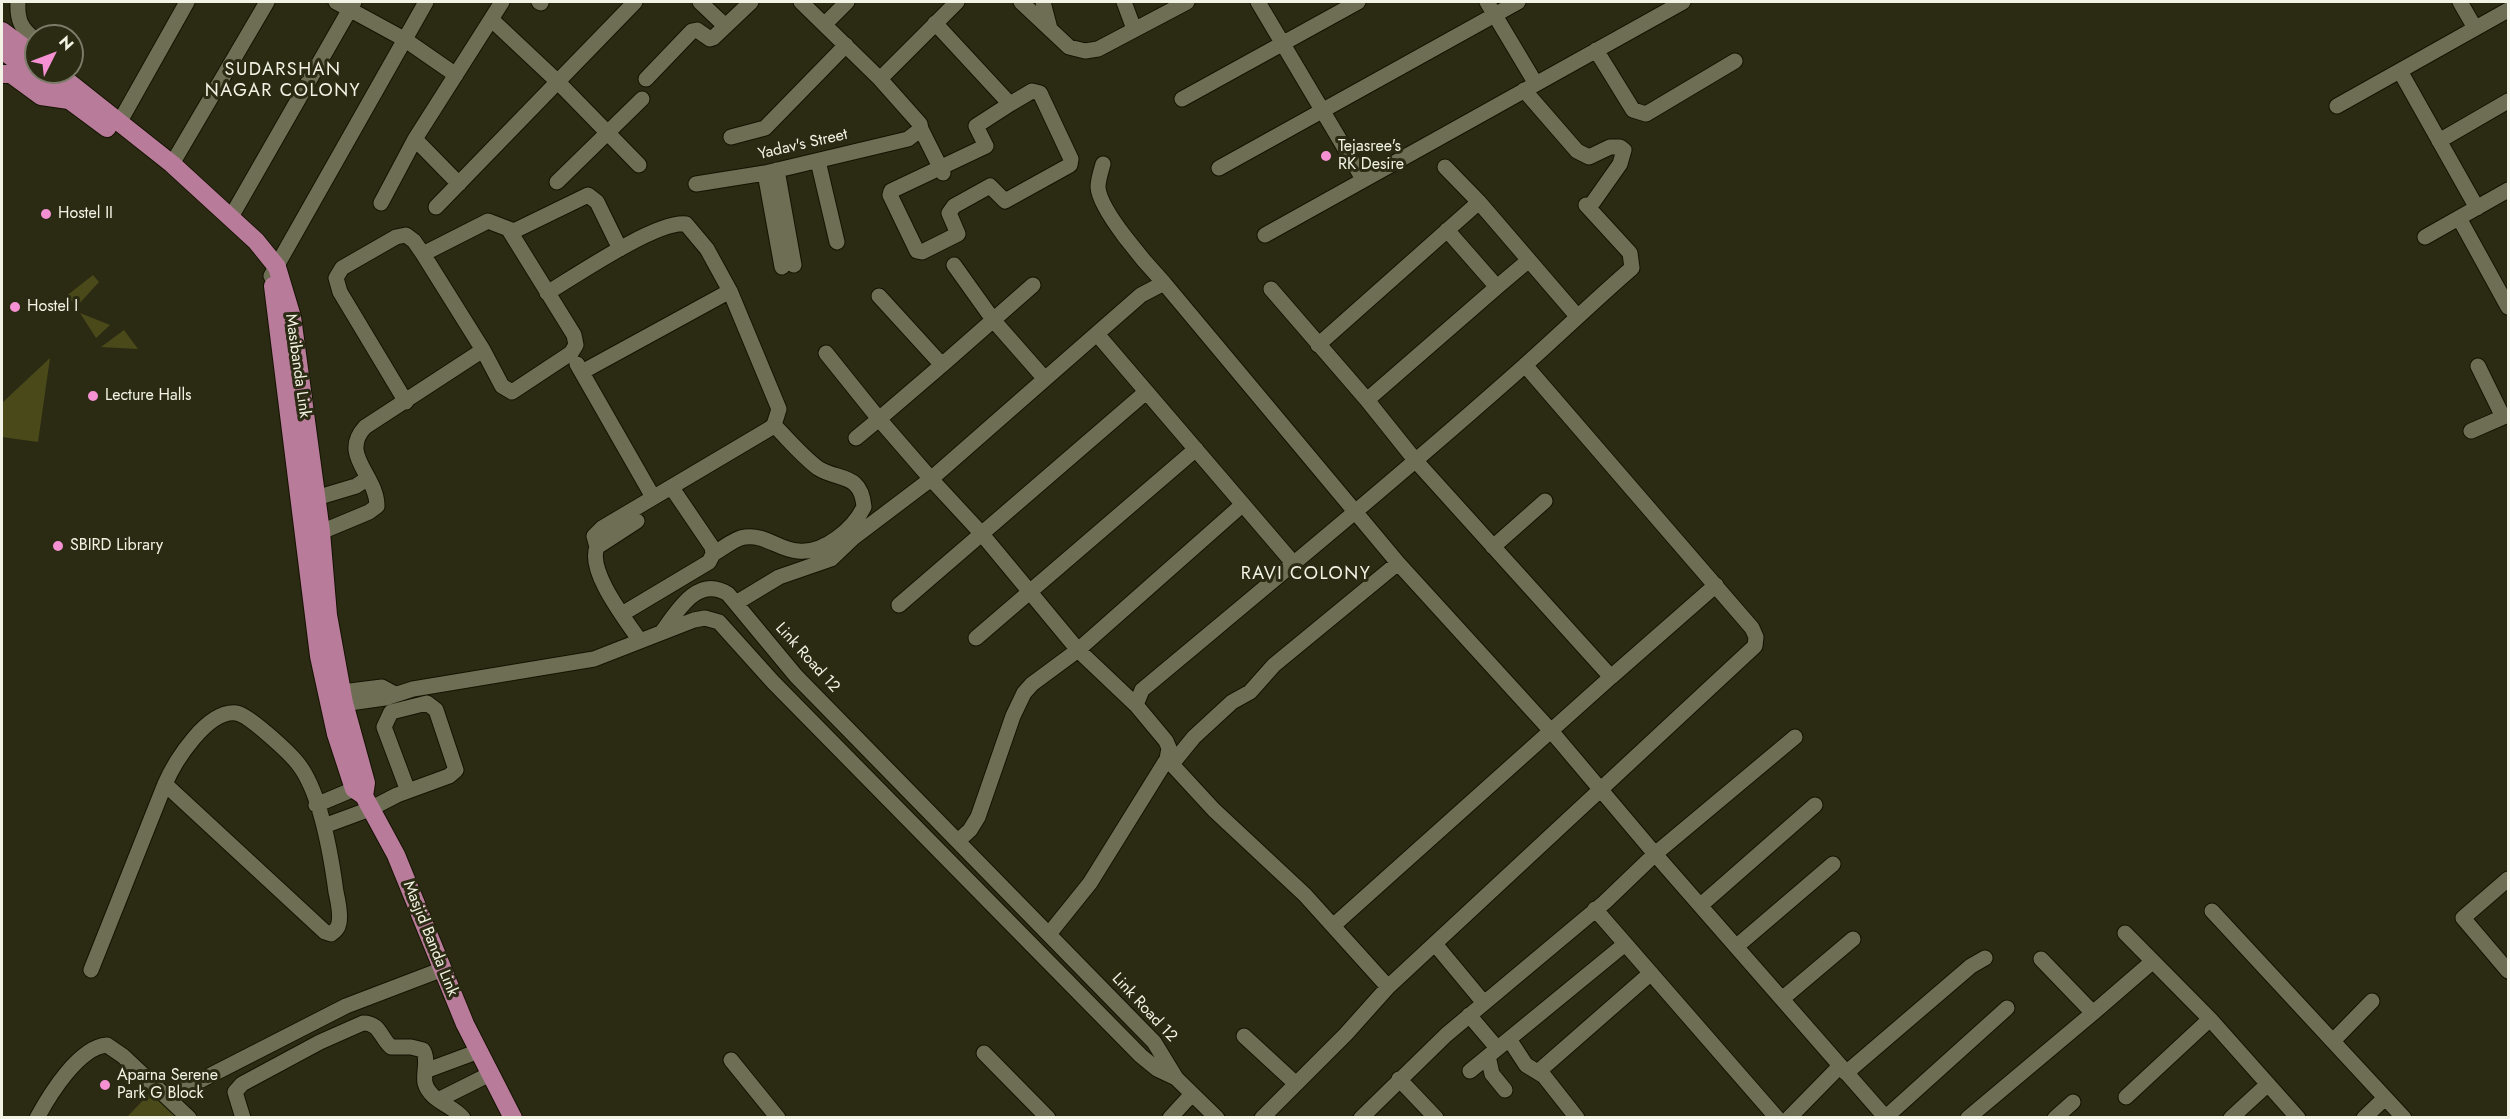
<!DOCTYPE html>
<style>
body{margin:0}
#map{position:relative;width:2510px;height:1119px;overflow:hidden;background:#2b2b14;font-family:Jost,sans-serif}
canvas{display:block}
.frame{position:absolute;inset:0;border:3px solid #f3f3e5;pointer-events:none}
.north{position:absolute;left:24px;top:24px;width:60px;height:60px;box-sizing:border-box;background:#2b2b14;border:2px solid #7b7b68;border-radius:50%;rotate:48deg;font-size:16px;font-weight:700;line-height:24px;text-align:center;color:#f3f3e5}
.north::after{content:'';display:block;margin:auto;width:21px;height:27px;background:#f591d2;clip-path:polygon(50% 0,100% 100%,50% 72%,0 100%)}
</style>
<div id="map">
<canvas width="2510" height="1119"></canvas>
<div class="frame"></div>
<div class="north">N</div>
</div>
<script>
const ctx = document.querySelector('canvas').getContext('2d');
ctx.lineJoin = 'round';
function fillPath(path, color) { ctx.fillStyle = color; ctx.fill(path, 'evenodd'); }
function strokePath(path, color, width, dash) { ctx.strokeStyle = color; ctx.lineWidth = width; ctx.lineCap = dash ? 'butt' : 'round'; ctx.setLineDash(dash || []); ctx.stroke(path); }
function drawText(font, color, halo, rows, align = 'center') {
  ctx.font = font + ' Jost,sans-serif'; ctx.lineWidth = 6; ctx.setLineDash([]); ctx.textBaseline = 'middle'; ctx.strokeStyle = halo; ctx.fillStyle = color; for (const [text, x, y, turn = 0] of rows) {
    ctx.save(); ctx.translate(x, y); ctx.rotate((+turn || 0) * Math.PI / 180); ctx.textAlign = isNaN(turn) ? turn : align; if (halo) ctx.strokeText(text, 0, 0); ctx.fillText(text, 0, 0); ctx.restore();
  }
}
const green = new Path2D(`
 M 93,275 L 99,282 L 78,305 L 65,297 Z
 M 80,313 L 110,325 L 96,338 Z
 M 124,330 L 138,349 L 101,347 Z
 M 50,358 L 38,442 L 2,437 L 2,403 Z
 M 150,1093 L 176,1117 L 127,1117 Z`);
const minor = new Path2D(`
 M 18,2 C 17,20 21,29 36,40
 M 336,2 L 404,39 L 456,75
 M 539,2 L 541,3
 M 700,2 L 720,21
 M 1021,2 L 1069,47 L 1085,51 L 1098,49 L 1187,2
 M 1043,2 L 1050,29
 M 1124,2 L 1134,29
 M 1258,2 L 1363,179
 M 1487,2 L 1536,84
 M 2460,2 L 2475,28
 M 492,20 L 558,82 L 639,165
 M 935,23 L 1010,104 L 1032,91 L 1040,93 L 1071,159 L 1070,165 L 1005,201 L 990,186 L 954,206 L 949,213 L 958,234 L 922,252 L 917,251 L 890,195 L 891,191 L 986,146 L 976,126 L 1010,104
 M 825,24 L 847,2
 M 1596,50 L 1633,110 L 1646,114 L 1735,61
 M 2400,71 L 2477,208
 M 646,79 L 692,31 L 697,30 L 710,39 L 713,38 L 751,2
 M 880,79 L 957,2
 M 1524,90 L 1577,151 L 1589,157 L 1610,147 L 1620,147 L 1624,150 L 1620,164 L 1589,208
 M 1182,99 L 1358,2
 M 2337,106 L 2508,10
 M 119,123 L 187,2
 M 921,129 L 943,173
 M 731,137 L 765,128 L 846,45
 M 415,139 L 459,184
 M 2439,141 L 2508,101
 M 818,161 L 837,242
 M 172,164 L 267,2
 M 1103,164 C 1101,171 1098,180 1098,187 C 1099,210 1147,265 1164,283
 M 1445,167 L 1479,202 L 1577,316
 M 1219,168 L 1518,2
 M 777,170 L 794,265
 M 765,173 L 782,267
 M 557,182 L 642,99
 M 696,184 L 765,173 L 908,139 L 921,129 L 920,124 L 880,79 L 801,2
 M 381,203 L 415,139 L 502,2
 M 436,207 L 635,2
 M 231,217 L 354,2
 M 2459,218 L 2508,307
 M 1265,235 L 1683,2
 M 2425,237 L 2508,190
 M 423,254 L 483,350
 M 271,276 L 426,2
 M 1497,287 L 1529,260
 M 1271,289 L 1367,400 L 1415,460 L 1611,677 L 1334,925
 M 547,293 C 574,277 657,220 686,224 L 707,249 L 730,291 L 779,409 L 774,425 L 769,429 L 602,528 L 594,536 L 597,547
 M 879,296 L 942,365 L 879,419 L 931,479 L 981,533 L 1078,650 L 1136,705
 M 1097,334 L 1294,564
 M 1318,345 L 1479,202
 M 826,353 L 879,419 L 856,438
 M 577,364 L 653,497
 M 942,365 L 1033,285
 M 2478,366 L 2503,417
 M 582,372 L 730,291
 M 1045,379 L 1141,295 L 1164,283 L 1398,563 L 1552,732 L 1655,854 L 1886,1118
 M 1367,400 L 1497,287 L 1447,230
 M 406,402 L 340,292 L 336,278 L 342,268 L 396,237 L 406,235 L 414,241 L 423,254 L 488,221 L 514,231 L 588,195 L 597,202 L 620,249
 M 2471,431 L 2508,415
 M 316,498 L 356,486 L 368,478
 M 637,521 L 597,547 C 587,571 626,620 640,641
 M 321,532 L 369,512 L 377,506 C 377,475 339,455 365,427 L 483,350 L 502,386 L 512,392 L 571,353 L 576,345 L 574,335 L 509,230
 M 1493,547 L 1545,501
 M 713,554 C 722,549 735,538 745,537 C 765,534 779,550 798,551 C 824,554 853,529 864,507 C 861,472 838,481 818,468 C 802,456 788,439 774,425
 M 736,603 L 779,577 L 831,559 L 853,538 L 931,479 L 1045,379 L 994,321 L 954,265
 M 899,605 L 1146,392
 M 622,614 L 709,562 L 713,554 L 712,547 L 672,488
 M 662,632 C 678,610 698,575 728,594 L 796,676 L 1154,1042 L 1176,1078
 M 976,638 L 1196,449
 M 1611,677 L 1716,585
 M 342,692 L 382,687 L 395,694
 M 335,705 L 385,698 L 413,689 L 594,659 L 694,620 L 705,618 L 719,622 L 773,682 L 1141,1056 L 1157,1069 L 1176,1078 L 1217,1118
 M 1167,759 L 1169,748 L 1166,741 L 1136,705 L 1142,690 C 1270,583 1399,477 1524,366 C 1560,334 1595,300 1632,268 L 1630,253 L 1586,205
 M 1172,764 L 1194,737 L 1232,702 L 1250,692 L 1274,665 L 1398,563
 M 316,805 L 354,789
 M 324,826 L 370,809 L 397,795 L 449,776 L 456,770 L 436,710 L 427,703 L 391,712 L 384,727 L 408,791
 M 958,841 L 970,830 L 978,817 L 1013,716 L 1024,693 L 1032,684 L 1078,650 L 1242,505
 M 2508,879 L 2463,918 L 2508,971
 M 1701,905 L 1815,805
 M 1595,909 L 1777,1118
 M 2212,911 L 2404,1118
 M 2125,933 L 2210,1019 L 2298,1118
 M 1049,934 L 1090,883 L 1167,759 L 1214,810 L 1305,895 L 1388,987 L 1346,1034 L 1262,1118
 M 1435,944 L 1484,1003
 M 1737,946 L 1833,864
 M 2041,959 L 2093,1013 L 2152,962
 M 91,970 L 165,784 C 175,761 207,710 236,713 C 248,714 291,754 299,765 C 321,794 331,855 336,892 C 338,901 341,913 339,923 C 338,929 335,931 331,934 L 325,932 L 165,784
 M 1388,987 L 1755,646 L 1756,637 L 1752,628 L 1525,365
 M 1782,999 L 1853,939
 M 1469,1015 L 1497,1048
 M 1244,1036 L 1295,1083
 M 1509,1039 L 1526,1065 L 1544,1076 L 1577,1118
 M 2333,1041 L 2372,1001
 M 984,1053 L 1048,1118
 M 1488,1056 L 1492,1074 L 1505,1090
 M 731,1060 L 778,1118
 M 425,1071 L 479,1051
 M 1470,1071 L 1625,944
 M 1539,1071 L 1651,973
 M 1846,1073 L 1971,966 L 1985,958
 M 1399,1079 L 1436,1118
 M 168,1097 L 346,1006 L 443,969
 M 2126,1097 L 2210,1019
 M 438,1100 L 490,1074
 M 1886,1117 L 2007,1008
 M 37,1118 C 50,1094 79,1047 107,1045 L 123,1056 L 189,1118
 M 243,1118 L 235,1092 L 242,1084 L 320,1042 L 363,1023 C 380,1023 380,1037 391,1047 L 411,1047 L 423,1050 C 429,1060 423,1072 425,1083 C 430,1101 452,1105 463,1118
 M 1170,1118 L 1192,1094
 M 1361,1118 L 1446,1035 L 1605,902 L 1655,854 L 1795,737
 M 1789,1118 L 1840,1066
 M 1968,1118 L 2093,1013
 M 2055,1118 L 2073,1102
 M 2231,1118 L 2268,1084
 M 2364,1118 L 2385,1098`);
const major = new Path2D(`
 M 2,31 L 36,56
 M 2,50 L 107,128
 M 56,72 L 172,164 L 256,241 L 277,267 L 292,317 L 321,532 L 328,615 L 344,703 L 366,783 L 364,796 L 396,855 L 465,1024 L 513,1118
 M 2,74 L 11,74 L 41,96 L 69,100
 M 273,286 L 319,656 L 336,734 L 354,789 L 364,796`);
const markers = [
 [1326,156,6,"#f591d2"],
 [46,214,6,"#f591d2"],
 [15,307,6,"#f591d2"],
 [93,396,6,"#f591d2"],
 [58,546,6,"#f591d2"],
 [105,1085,6,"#f591d2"]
];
const streetNames = [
 ["Yadav's Street",803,145,-13],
 ["Masibanda Link",297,366,82],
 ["Link Road 12",807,658,48],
 ["Masjid Banda Link",430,939,68],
 ["Link Road 12",1144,1008,47]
];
const poiNames = [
 ["Tejasree's",1338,147],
 ["RK Desire",1338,165],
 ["Hostel II",58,214],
 ["Hostel I",27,307],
 ["Lecture Halls",105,396],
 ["SBIRD Library",70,546],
 ["Aparna Serene",117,1076],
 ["Park G Block",117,1094]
];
const neighbourhoodNames = [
 ["SUDARSHAN",283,71],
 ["NAGAR COLONY",283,92],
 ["RAVI COLONY",1306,575]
];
fillPath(green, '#4a491a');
strokePath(minor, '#141301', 17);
strokePath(major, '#141301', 20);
strokePath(minor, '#6d6e54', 15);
strokePath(major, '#b87b9a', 18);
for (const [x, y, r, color] of markers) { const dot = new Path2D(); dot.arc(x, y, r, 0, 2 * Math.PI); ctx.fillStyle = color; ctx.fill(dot); strokePath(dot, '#2b2b14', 2); }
drawText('16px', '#f3f3e5', '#2b2b14', streetNames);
drawText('16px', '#f3f3e5', '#2b2b14', poiNames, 'left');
ctx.letterSpacing = '1.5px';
drawText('18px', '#f3f3e5', '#2b2b14', neighbourhoodNames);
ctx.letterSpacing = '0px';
</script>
